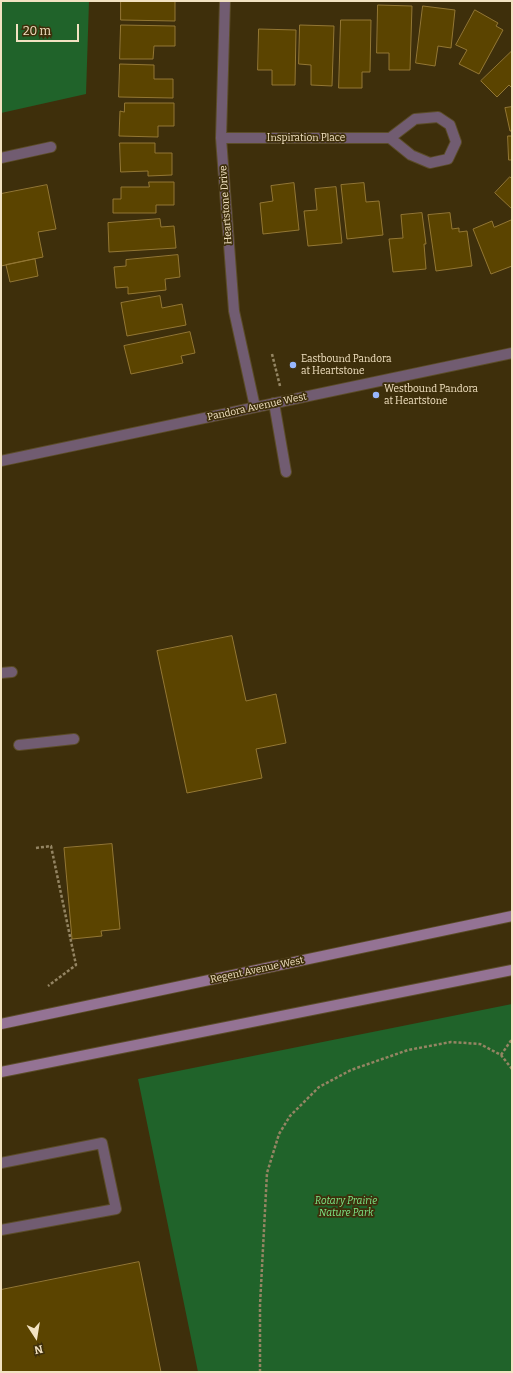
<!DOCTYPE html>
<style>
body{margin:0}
#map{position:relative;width:513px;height:1373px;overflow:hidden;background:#3e2f0b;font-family:Bitter,serif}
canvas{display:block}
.frame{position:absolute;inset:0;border:2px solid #f2e2c2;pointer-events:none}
.north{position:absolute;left:16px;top:1317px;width:40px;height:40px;-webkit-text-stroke:3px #3e2f0b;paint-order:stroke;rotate:168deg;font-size:11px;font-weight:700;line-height:16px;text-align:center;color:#f2e2c2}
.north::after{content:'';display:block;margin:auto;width:14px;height:18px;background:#f2e2c2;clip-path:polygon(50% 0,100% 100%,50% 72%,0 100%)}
.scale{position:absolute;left:16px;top:24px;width:63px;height:18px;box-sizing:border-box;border:2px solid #f2e2c2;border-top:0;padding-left:5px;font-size:12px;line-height:14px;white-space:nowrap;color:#f2e2c2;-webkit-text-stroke:3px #3e2f0b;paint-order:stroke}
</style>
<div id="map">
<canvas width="513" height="1373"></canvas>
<div class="frame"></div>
<div class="north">N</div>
<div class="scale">20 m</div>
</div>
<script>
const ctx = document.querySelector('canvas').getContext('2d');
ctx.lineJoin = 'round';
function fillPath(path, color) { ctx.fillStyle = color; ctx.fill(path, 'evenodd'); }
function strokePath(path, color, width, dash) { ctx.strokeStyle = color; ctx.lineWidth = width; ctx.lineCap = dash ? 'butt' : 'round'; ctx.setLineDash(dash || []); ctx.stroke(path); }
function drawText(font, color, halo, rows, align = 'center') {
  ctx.font = font + ' Bitter,serif'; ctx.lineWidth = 3.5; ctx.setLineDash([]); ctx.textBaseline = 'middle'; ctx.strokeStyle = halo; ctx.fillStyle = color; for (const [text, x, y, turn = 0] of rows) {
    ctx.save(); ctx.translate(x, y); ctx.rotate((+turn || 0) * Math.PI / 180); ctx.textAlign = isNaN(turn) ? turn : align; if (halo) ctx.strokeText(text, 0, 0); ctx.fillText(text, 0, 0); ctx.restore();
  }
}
const green = new Path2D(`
 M 1,1 L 89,1 L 86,94 L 1,113 Z
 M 512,1004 L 512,1372 L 198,1372 L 138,1079 Z`);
const building = new Path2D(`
 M 121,1 L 175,1 L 175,21 L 121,20 Z
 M 378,5 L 412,6 L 410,70 L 389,70 L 389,53 L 377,53 Z
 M 423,6 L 455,10 L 451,48 L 438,46 L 435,66 L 416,63 Z
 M 475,10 L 498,23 L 496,26 L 503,30 L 479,74 L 459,64 L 467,50 L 456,45 Z
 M 341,20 L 371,20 L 370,72 L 362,72 L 362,88 L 339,88 Z
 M 121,25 L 175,26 L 175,46 L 154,46 L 153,59 L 120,59 Z
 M 300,25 L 334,26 L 332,86 L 311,85 L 311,65 L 299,64 Z
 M 259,29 L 296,30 L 295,85 L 272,85 L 272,70 L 258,70 Z
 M 512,51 L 512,88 L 509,85 L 497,97 L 481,81 Z
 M 120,64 L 154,65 L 154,79 L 173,79 L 173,98 L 119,97 Z
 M 125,103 L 174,103 L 174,126 L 158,126 L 158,137 L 119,136 L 120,111 L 124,112 Z
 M 512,107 L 512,131 L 510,131 L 505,108 Z
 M 508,136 L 512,136 L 512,160 L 509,160 Z
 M 120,143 L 155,143 L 155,153 L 172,153 L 172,175 L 148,176 L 148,171 L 121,172 Z
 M 510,177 L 512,179 L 512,209 L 495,193 Z
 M 149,182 L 174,182 L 174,205 L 156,205 L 156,213 L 113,213 L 113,199 L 121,199 L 121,187 L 149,187 Z
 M 294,183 L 299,230 L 263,234 L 260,203 L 273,201 L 271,186 Z
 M 364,183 L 366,202 L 379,201 L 383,235 L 347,239 L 341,185 Z
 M 47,185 L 56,229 L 38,232 L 43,257 L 1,266 L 1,194 Z
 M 336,187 L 342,243 L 308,246 L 304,211 L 317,210 L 315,189 Z
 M 422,213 L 426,244 L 424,244 L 426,269 L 393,272 L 389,239 L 403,238 L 401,215 Z
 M 450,213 L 452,229 L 459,228 L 459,232 L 467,231 L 472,266 L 436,271 L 428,215 Z
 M 160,219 L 161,227 L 174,226 L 176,248 L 109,252 L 108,223 Z
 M 512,220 L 512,266 L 491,274 L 473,229 L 492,221 L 494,227 Z
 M 178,255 L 180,277 L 165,279 L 166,290 L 128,294 L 128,287 L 116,288 L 114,267 L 126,266 L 126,260 Z
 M 35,259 L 38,276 L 10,282 L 6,265 Z
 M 160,296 L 162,308 L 182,304 L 186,325 L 127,336 L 121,303 Z
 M 190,332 L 195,353 L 181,356 L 183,363 L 131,374 L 124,346 Z
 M 232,636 L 246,701 L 276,694 L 286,743 L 256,749 L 262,778 L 187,793 L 157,651 Z
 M 112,844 L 120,929 L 101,931 L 102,936 L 72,939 L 64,848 Z
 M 139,1262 L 161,1372 L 1,1372 L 1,1290 Z`);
const path = new Path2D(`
 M 272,354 L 280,386
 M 36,848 L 51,846 L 76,965 L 48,986
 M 501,1055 L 512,1039
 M 260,1372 L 260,1305 L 267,1173 L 279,1134 L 290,1116 L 319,1087 L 351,1070 L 408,1050 L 451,1042 L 480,1044 L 501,1055 L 512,1069`);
const service = new Path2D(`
 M 1,158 L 51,147
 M 274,403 L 286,472
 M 1,673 L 12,672
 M 19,745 L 74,739
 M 1,1163 L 102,1143 L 116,1209 L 1,1230`);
const minor = new Path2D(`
 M 225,1 L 221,138 L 234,311 L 255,407
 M 221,138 L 390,138 L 411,155 L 430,163 L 448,159 L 456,142 L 450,125 L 438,117 L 415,119 L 390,138`);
const tertiary = new Path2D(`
 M 1,461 L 512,353`);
const secondary = new Path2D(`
 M 1,1024 L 512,916
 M 1,1072 L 512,970`);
const markers = [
 [293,365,4,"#97b6fd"],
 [376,395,4,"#97b6fd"]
];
const streetNames = [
 ["Inspiration Place",306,138],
 ["Heartstone Drive",226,205,-94],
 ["Pandora Avenue West",257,407,-12],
 ["Regent Avenue West",257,970,-12]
];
const poiNames = [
 ["Eastbound Pandora",301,359],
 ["at Heartstone",301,371],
 ["Westbound Pandora",384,389],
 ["at Heartstone",384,401]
];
const parkNames = [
 ["Rotary Prairie",346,1201],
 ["Nature Park",346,1213]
];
fillPath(green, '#20632a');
fillPath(building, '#5b4400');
strokePath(building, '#937734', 1);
strokePath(service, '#5b4c28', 12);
strokePath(minor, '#5b4c28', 12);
strokePath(tertiary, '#5b4c28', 12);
strokePath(secondary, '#5b4c28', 12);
strokePath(path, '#948563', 2.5, [3, 2]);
strokePath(service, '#715c71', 10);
strokePath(minor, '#715c71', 10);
strokePath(tertiary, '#715c71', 10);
strokePath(secondary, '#947394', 10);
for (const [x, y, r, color] of markers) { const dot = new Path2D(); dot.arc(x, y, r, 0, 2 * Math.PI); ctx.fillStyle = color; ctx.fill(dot); strokePath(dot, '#3e2f0b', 1.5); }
drawText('10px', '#f2e2c2', '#3e2f0b', streetNames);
drawText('10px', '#f2e2c2', '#3e2f0b', poiNames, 'left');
drawText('italic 10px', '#7eea89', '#3e2f0b', parkNames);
</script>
